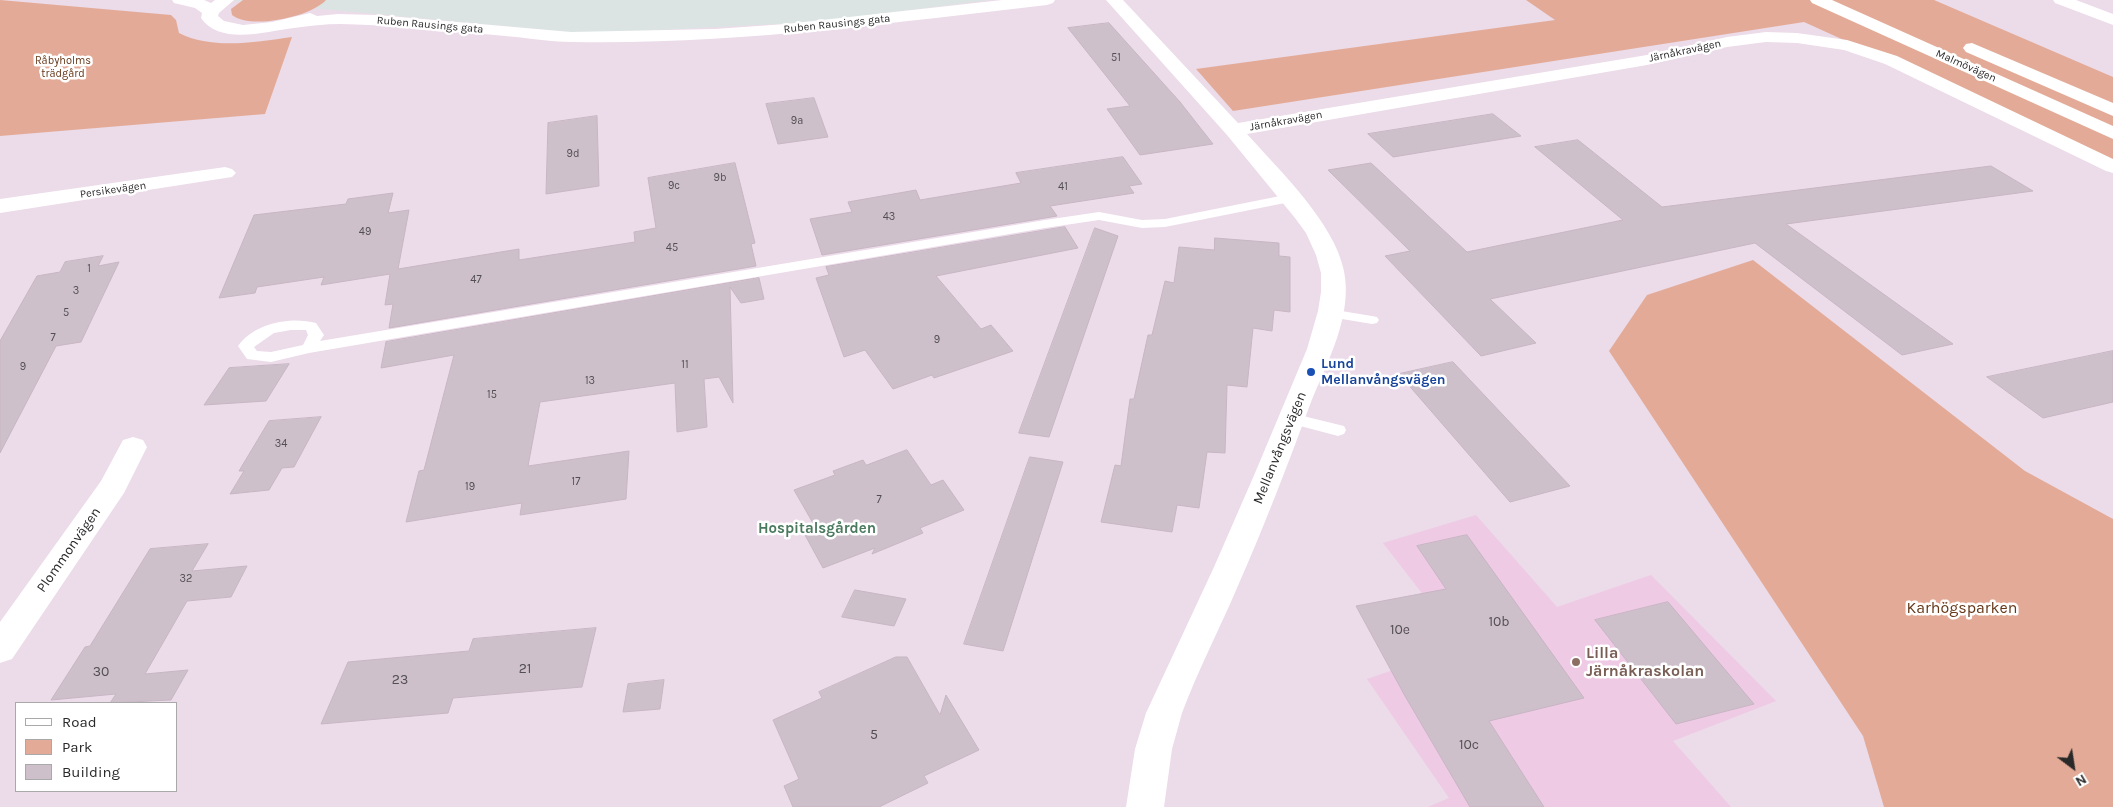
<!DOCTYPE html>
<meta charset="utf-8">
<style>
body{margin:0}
#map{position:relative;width:2113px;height:807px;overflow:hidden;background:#ecdbe9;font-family:Karla,sans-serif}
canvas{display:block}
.legend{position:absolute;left:15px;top:702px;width:162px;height:90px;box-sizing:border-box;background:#fff;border:1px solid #a9a9a9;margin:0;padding:6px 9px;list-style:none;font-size:15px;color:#292929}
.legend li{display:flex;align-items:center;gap:10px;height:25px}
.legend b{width:25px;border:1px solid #a9a9a9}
.north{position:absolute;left:2048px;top:742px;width:50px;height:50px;-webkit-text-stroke:4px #fff;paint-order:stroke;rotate:149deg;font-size:14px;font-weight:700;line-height:20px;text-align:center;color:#292929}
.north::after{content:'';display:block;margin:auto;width:18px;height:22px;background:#292929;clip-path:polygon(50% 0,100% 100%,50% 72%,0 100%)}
</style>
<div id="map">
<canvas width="2113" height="807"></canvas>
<ul class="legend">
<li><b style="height:6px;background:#fff"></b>Road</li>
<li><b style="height:14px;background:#e3ab97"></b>Park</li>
<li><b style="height:14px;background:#cec0cb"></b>Building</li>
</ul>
<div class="north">N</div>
</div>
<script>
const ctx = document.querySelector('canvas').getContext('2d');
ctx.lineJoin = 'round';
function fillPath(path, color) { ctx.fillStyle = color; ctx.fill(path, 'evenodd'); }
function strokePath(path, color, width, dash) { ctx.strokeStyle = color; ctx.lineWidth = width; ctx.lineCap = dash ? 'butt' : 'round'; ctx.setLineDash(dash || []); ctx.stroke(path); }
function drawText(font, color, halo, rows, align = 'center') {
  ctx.font = font + ' Karla,sans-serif'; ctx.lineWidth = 5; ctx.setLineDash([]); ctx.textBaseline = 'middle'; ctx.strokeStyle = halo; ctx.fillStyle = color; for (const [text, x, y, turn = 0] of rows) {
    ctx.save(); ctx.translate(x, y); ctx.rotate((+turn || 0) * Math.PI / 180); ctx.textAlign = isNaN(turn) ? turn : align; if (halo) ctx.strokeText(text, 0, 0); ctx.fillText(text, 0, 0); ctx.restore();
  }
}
const industrial = new Path2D(`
 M 225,0 L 991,0 L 816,22 L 587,34 Z`);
const education = new Path2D(`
 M 1476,515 L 1557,607 L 1651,575 L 1776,701 L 1673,741 L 1731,807 L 1428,807 L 1449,798 L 1367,679 L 1463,646 L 1383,543 Z`);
const green = new Path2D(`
 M 0,0 L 171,15 L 176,20 L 179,33 C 213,50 255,42 292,37 L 265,114 L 0,136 Z
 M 243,0 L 326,0 C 311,17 250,30 232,15 L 231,9 Z
 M 1526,0 L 1934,0 L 2113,77 L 2113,162 L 1804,22 L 1233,111 L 1196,69 L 1555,20 Z
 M 1753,260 L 2025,471 L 2113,519 L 2113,807 L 1884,807 L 1863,736 L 1609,351 L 1647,295 Z`);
const building = new Path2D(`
 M 1109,23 L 1180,102 L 1213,144 L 1140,155 L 1107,109 L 1130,106 L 1068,28 Z
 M 814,98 L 828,137 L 778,144 L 766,104 Z
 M 1493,114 L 1521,136 L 1393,157 L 1368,134 Z
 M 597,116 L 599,186 L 546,194 L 548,123 Z
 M 1578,140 L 1662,207 L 1991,166 L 2033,191 L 1786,224 L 1953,344 L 1902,355 L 1755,243 L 1490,299 L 1536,343 L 1481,356 L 1385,256 L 1410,251 L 1328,170 L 1371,163 L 1467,252 L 1623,220 L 1535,147 Z
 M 1123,157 L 1142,184 L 1129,186 L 1134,193 L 1050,206 L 1057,216 L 822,255 L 810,219 L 852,212 L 848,202 L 916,190 L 920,200 L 1021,183 L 1016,173 Z
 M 735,163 L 755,243 L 751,244 L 756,266 L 389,328 L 393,304 L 385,305 L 390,274 L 321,285 L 324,277 L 257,287 L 255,293 L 219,298 L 254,215 L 346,204 L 348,199 L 393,193 L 388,213 L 409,210 L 398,269 L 519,249 L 519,260 L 635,242 L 634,232 L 656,228 L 648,178 Z
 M 1065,227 L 1078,248 L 936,276 L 981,329 L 991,325 L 1013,351 L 934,378 L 932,375 L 893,389 L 865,350 L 844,357 L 816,278 L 829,275 L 826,267 Z
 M 1095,228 L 1118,236 L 1049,437 L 1019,433 Z
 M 1215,238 L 1279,243 L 1279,256 L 1290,257 L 1290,312 L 1274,310 L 1272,331 L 1253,328 L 1247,387 L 1227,385 L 1225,453 L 1207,452 L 1199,508 L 1177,505 L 1172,532 L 1101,522 L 1115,465 L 1121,466 L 1130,399 L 1134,399 L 1148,335 L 1152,335 L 1165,281 L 1174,283 L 1179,247 L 1214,250 Z
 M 103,256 L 98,266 L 119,262 L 81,342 L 56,346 L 0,453 L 0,341 L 37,276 L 60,272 L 65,262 Z
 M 759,278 L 764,299 L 741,303 L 730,287 L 733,403 L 719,377 L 704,379 L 707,427 L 677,432 L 675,383 L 540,402 L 528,466 L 629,451 L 626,499 L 520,515 L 522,503 L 406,522 L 419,471 L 424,470 L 454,355 L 381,368 L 386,342 Z
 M 2113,351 L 2113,402 L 2043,418 L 1987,377 Z
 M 1453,362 L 1570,486 L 1510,502 L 1399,374 Z
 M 289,364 L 266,401 L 204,405 L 229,368 Z
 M 321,417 L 294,467 L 282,468 L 269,490 L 230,494 L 244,471 L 239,471 L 269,421 Z
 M 907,450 L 931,485 L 943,480 L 964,510 L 920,528 L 923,533 L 872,554 L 875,548 L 823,568 L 805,535 L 817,530 L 794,490 L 835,475 L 833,471 L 863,460 L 866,465 Z
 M 1030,457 L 1063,462 L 1003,651 L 964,644 Z
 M 1467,535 L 1584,698 L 1489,721 L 1544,807 L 1470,807 L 1405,696 L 1356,606 L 1446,589 L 1417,546 Z
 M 208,544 L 192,571 L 247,566 L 231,597 L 187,601 L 145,674 L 188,670 L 171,700 L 110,703 L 116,694 L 51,700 L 85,647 L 90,646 L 150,549 Z
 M 855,590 L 906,599 L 894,626 L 842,617 Z
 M 1668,602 L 1754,704 L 1676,724 L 1595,620 Z
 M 596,628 L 582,687 L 453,698 L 448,713 L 321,724 L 348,662 L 469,651 L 473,639 Z
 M 896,657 L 907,657 L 940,715 L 946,695 L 979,750 L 924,776 L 928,783 L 879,807 L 793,807 L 784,786 L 799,779 L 773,720 L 822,698 L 819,692 Z
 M 664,680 L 660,709 L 623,712 L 628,684 Z`);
const lane = new Path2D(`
 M 1290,194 L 1296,198 L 1295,201 L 1165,227 L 1142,228 L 1099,220 L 1045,228 L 309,353 L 271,362 L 247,359 L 238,346 C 254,323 291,316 316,323 L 324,335 L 320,341 L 1045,220 L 1099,212 L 1142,220 L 1165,219 ZM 291,330 L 306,330 L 308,335 L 303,345 L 271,352 L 257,351 L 254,347 L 274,333 Z
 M 1329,309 L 1372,316 L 1377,317 L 1379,320 L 1377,323 L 1372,324 L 1324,316 L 1322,313 L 1324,310 Z
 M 1291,413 L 1344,426 L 1346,430 L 1344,434 L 1338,436 L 1285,422 L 1283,418 L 1285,414 Z`);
const street = new Path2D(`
 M 1106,0 L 1123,0 L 1238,123 L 1647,55 L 1727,37 L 1766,32 L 1797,33 L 1847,40 L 1897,56 L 2113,159 L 2113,173 L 2106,171 L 1885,64 L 1844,50 L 1797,43 L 1766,42 L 1727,47 L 1647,65 L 1247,134 C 1280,171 1334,222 1344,271 C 1353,316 1327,362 1311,402 C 1288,464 1264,527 1237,588 C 1219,630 1198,670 1182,713 L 1172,749 L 1164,807 L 1126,807 L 1135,749 L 1146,713 L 1214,567 L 1255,473 L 1307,349 L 1318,311 L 1321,292 L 1321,273 L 1316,255 L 1306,233 L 1295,218 L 1227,135 Z
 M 2053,0 L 2076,0 L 2113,14 L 2113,25 L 2055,3 Z
 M 225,167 L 232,169 L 236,173 L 232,177 L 0,213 L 0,199 Z
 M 133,437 L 143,440 L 147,447 L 124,493 L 12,659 L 0,663 L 0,622 L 101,481 L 123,440 Z`);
const secondary = new Path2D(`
 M 172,0 L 204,0 L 211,3 L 215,0 L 234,0 L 219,13 L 218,16 L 224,21 L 243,25 L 272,22 L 310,13 L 317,16 L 338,14 L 377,15 L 571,32 L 715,29 L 786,24 L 1002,0 L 1055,0 L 1053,3 L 1047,5 C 889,23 731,45 572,42 C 554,42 535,39 516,37 C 458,32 399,25 341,24 C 325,24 309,26 294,28 C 267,31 220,46 201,18 L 202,13 L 195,8 L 174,3 Z
 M 1810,0 L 1832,0 L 2113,126 L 2113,139 L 1812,3 Z
 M 1972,43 L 2113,103 L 2113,116 L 1966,52 L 1963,48 L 1966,44 Z`);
const markers = [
 [1311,372,5,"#1a4fb4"],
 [1576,662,5,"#8d6e63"]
];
const farStreetnames = [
 ["Ruben Rausings gata",837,24,-6],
 ["Ruben Rausings gata",430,25,5],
 ["Järnåkravägen",1685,51,-12],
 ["Malmövägen",1966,66,24],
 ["Järnåkravägen",1286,121,-10],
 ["Persikevägen",113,190,-8]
];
const numberNames = [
 ["51",1116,58],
 ["9a",797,121],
 ["9d",573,154],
 ["9b",720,178],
 ["9c",674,186],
 ["41",1063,187],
 ["43",889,217],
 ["49",365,232],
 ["45",672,248],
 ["1",89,269],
 ["47",476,280],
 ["3",76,291],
 ["5",66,313],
 ["7",53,338],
 ["9",937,340],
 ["11",685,365],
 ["9",23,367],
 ["13",590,381],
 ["15",492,395],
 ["34",281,444],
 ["17",576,482],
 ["19",470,487],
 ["7",879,500],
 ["32",186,579]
];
const farParknames = [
 ["Råbyholms",63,61],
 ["trädgård",63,74]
];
const transitNames = [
 ["Lund",1321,364],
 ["Mellanvångsvägen",1321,380]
];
const streetNames = [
 ["Mellanvångsvägen",1280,448,-68],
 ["Plommonvägen",69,550,-55]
];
const nearNumbernames = [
 ["10b",1499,622],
 ["10e",1400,630],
 ["21",525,669],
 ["30",101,672],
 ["23",400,680],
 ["5",874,735],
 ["10c",1469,745]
];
const neighbourhoodNames = [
 ["Hospitalsgården",817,529]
];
const nearParknames = [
 ["Karhögsparken",1962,608]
];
const nearEducationnames = [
 ["Lilla",1586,653],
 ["Järnåkraskolan",1586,671]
];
fillPath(industrial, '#dce4e3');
fillPath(education, '#eecae4');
fillPath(green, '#e3ab97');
fillPath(building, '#cec0cb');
strokePath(building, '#c7b5c3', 1);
fillPath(lane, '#fff');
fillPath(street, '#fff');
fillPath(secondary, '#fff');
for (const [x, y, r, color] of markers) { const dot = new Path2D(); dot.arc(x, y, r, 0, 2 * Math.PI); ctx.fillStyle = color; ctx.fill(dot); strokePath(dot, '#fff', 2); }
drawText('11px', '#292929', '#fff', farStreetnames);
drawText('11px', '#524f52', null, numberNames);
drawText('11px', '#663819', '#fff', farParknames);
drawText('bold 14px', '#164399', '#fff', transitNames, 'left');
drawText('14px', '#292929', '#fff', streetNames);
drawText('14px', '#524f52', null, nearNumbernames);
drawText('bold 15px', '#4a7a5e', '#fff', neighbourhoodNames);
drawText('16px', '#663819', '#fff', nearParknames);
drawText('bold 16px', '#785e54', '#fff', nearEducationnames, 'left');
</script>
